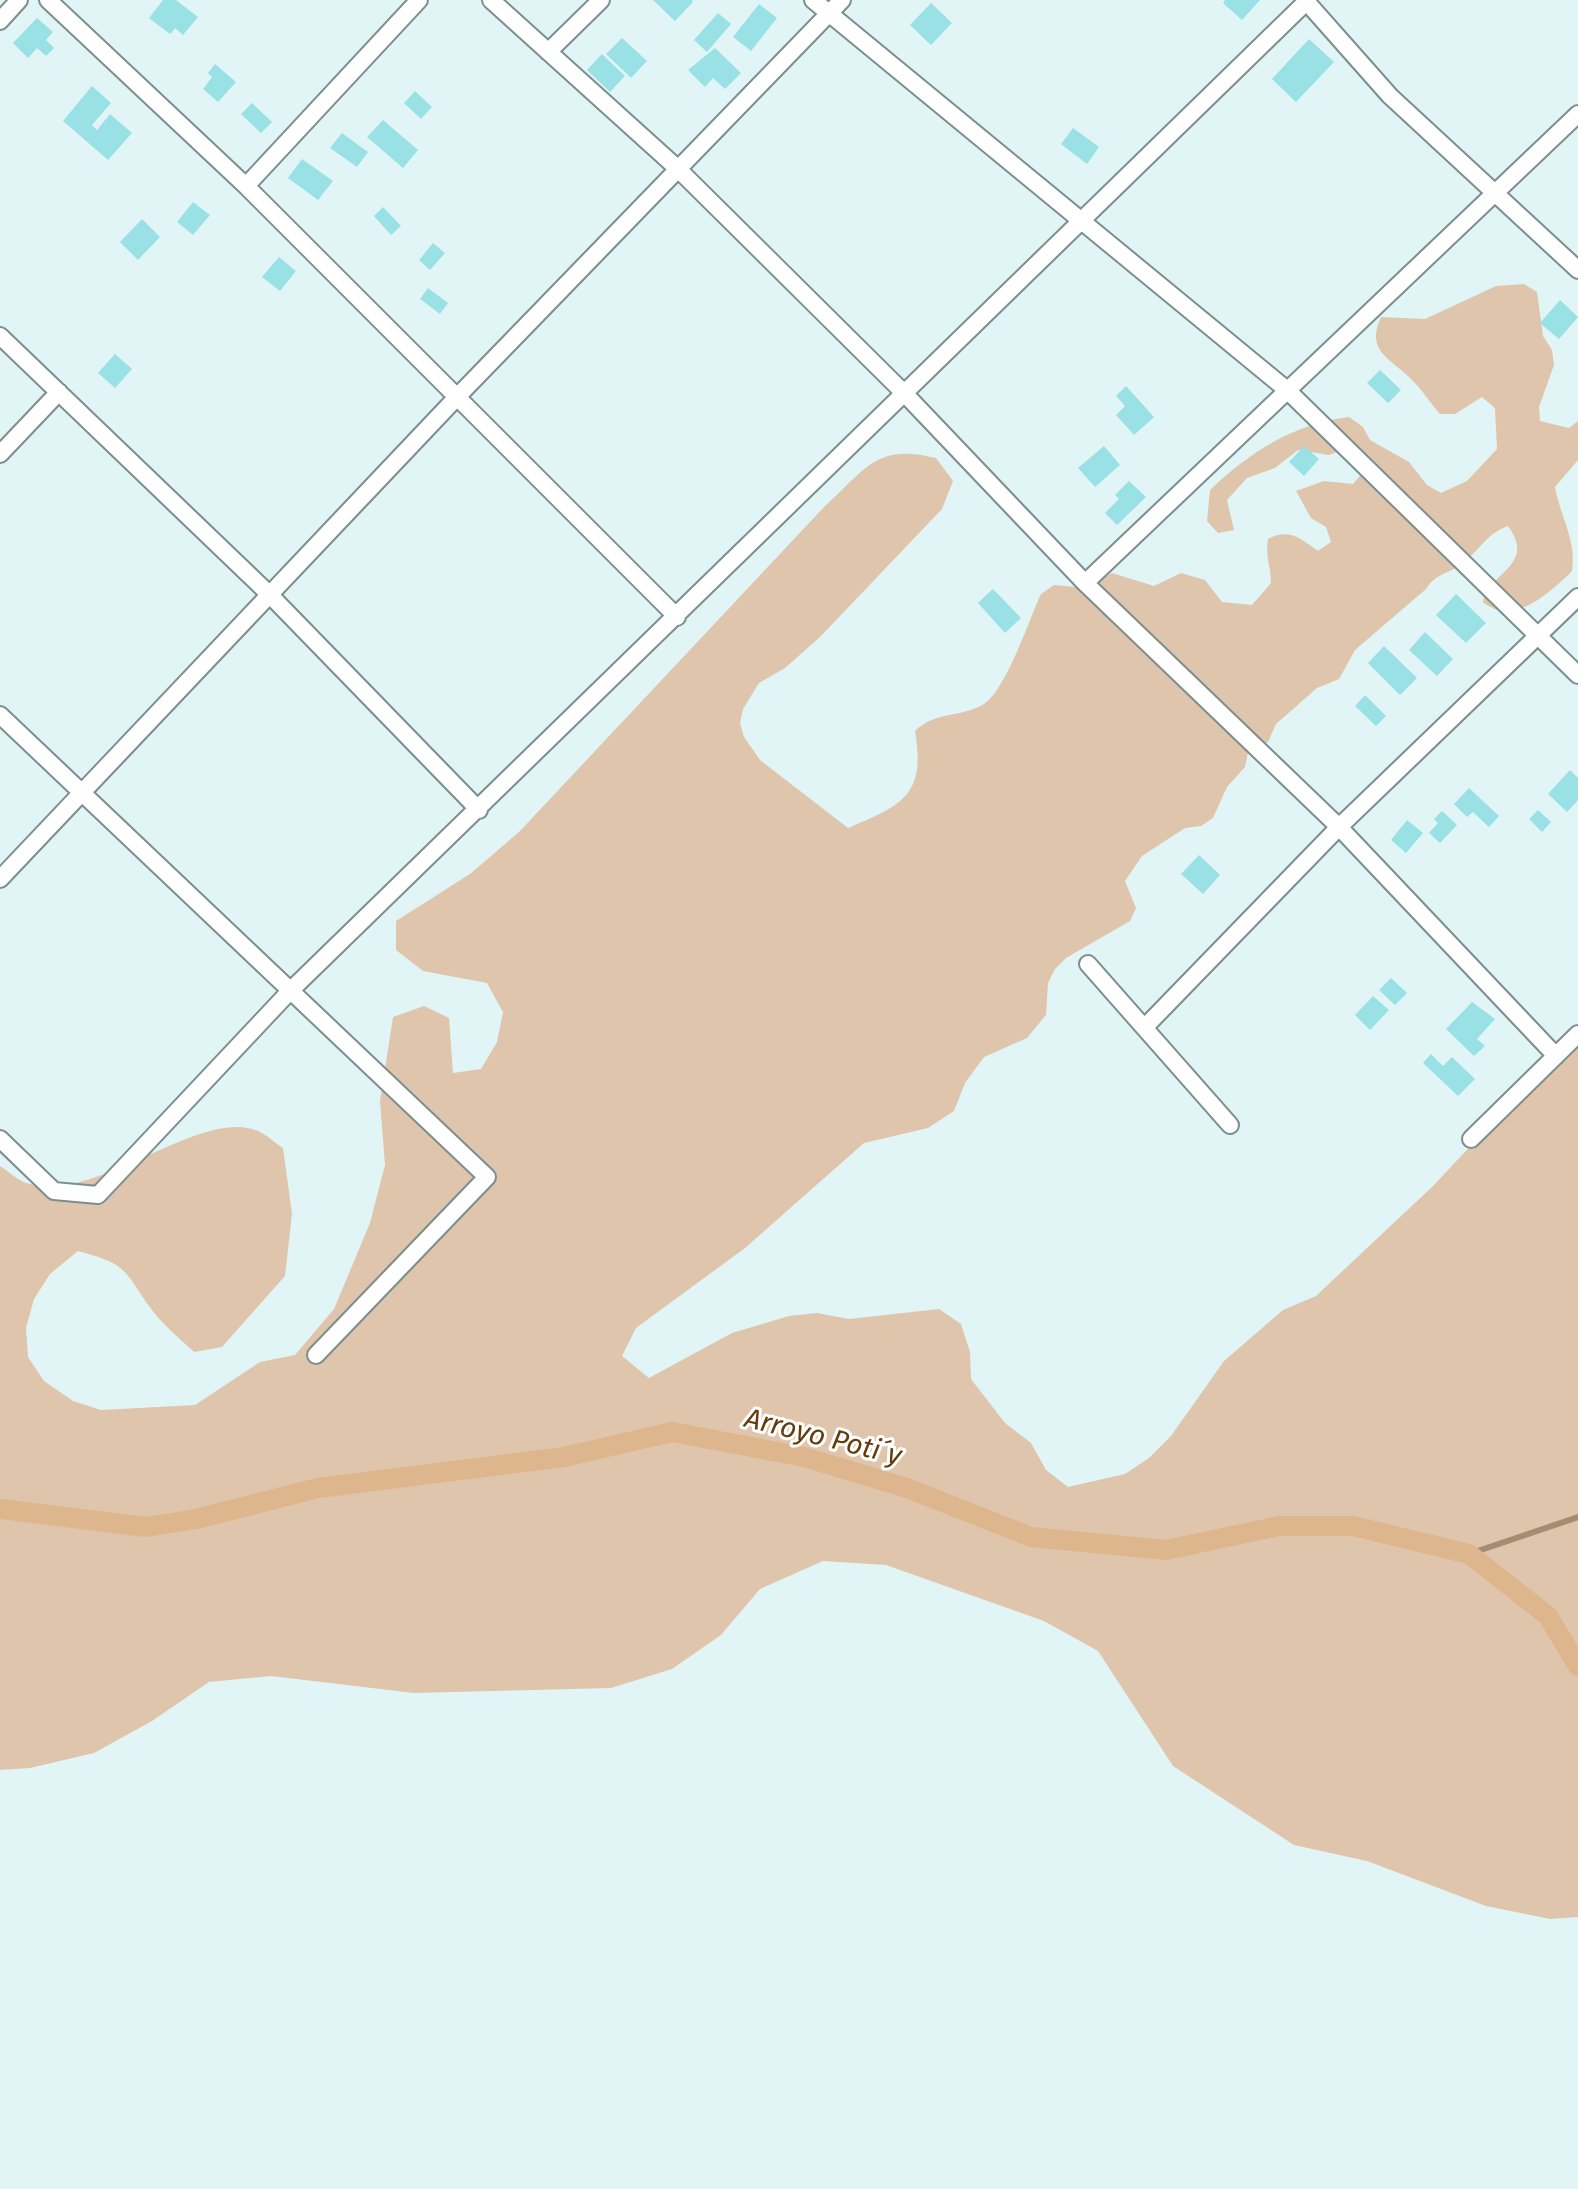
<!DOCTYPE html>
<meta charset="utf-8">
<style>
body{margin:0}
canvas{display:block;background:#e1f5f6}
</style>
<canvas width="1578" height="2189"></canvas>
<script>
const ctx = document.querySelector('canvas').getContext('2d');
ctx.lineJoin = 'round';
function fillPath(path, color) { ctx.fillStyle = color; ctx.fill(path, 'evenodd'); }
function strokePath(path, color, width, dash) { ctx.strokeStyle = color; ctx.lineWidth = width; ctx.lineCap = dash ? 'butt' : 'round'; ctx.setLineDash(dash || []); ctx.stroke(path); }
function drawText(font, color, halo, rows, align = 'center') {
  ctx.font = font + ' "Fira Sans",sans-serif'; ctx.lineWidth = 6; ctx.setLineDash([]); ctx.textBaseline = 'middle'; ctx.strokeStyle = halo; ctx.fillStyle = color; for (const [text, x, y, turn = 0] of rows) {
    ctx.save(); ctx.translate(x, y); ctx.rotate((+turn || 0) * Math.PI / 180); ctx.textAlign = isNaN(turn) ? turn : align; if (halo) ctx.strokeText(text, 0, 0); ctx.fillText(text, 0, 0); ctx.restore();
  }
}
const green = new Path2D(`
 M 1524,284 L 1537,292 L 1543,336 L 1552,350 L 1554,365 L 1539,407 L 1540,421 L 1569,428 L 1578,421 L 1578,460 L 1555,487 C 1560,516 1577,541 1572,571 C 1550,593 1513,627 1483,602 C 1492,570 1536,565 1508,526 C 1487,533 1480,550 1463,563 C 1449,574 1436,573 1426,589 L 1355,650 L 1339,679 L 1317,688 L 1276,724 L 1268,742 L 1248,752 L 1245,767 L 1227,787 L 1213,818 L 1201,826 L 1185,828 L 1142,856 L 1125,881 L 1136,908 L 1130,921 L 1066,958 L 1055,969 L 1048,983 L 1046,1015 L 1027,1038 L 984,1057 L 965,1083 L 954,1111 L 928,1128 L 864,1143 L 745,1248 L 636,1328 L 622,1356 L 649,1378 L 732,1333 L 789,1316 L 817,1313 L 849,1319 L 939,1309 L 961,1324 L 970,1352 L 971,1379 L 1005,1423 L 1031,1443 L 1046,1470 L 1068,1487 L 1125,1474 L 1149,1458 L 1171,1436 L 1224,1361 L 1283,1310 L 1316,1296 L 1433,1186 L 1550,1061 L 1578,1040 L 1578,1917 L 1550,1919 L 1486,1906 L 1367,1861 L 1294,1845 L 1173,1766 L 1098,1651 L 1044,1621 L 886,1565 L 823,1561 L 760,1589 L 721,1635 L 672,1669 L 611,1688 L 414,1693 L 271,1676 L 209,1682 L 152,1721 L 94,1753 L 30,1768 L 0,1770 L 0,1166 C 8,1171 17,1180 26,1183 C 98,1205 199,1106 258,1131 C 267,1135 275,1143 283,1148 L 292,1214 L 285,1276 L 222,1347 L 194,1352 C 179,1338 161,1323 149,1306 C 123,1268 126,1264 78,1251 L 50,1274 L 34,1299 L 26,1328 L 28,1357 L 44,1381 L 73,1401 L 101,1410 L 195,1405 L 260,1362 L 295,1355 L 334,1309 L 370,1223 L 385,1165 L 380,1101 L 393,1017 L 424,1006 L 449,1018 L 453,1073 L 481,1069 L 497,1042 L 503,1012 L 487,983 L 423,971 L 396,950 L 396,921 L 470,874 L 519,832 L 825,506 C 866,469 876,443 936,458 L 953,481 L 942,509 L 820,637 L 785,668 L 759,683 L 743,709 L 740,723 L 744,737 L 760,760 L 848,828 C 903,805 926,795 915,731 C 935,711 961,718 984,704 C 1006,690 1029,620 1041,594 L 1054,585 L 1086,588 L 1112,573 L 1154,586 L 1181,573 L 1205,580 L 1222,602 L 1252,605 L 1271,583 C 1271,567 1265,556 1268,539 C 1289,528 1300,538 1318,551 L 1331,542 L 1326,527 L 1311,518 L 1296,491 L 1324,481 L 1353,484 L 1363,472 L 1344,449 L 1329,455 L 1298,450 L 1275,468 L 1247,478 L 1227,500 L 1234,530 L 1218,533 L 1207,521 L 1210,490 C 1250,452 1293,424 1349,417 L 1363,427 L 1370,440 L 1409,462 L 1427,485 L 1441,493 L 1467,481 L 1497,449 L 1495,408 L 1482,397 L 1455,414 L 1440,414 C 1430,403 1422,389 1411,379 C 1391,358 1365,352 1381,317 L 1425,319 L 1496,286 Z`);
const stream = new Path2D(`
 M 1469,1554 L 1578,1517`);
const canal = new Path2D(`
 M 0,1509 L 146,1527 L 196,1519 L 318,1488 L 564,1457 L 672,1432 L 804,1457 L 907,1488 L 1031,1537 L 1166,1550 L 1279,1526 L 1353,1526 L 1469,1554 L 1548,1616 L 1578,1666`);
const building = new Path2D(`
 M 163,0 L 176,0 L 198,17 L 183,35 L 175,28 L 170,34 L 149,18 Z
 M 653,0 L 692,0 L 693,2 L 675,21 Z
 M 1225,0 L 1260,0 L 1242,20 L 1223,3 Z
 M 931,3 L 952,23 L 931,45 L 910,25 Z
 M 759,4 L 777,18 L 751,51 L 733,37 Z
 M 718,13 L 731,24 L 707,52 L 694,40 Z
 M 37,18 L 53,32 L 46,40 L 54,48 L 46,56 L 37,48 L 28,58 L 13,43 Z
 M 622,38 L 647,61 L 631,78 L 606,54 Z
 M 1309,39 L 1334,62 L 1296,102 L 1272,79 Z
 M 715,48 L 741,73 L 725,89 L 713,78 L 705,87 L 688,70 Z
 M 602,54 L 625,76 L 610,92 L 587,70 Z
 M 215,64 L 236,82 L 218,102 L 203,89 L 212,77 L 208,73 Z
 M 92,86 L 111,103 L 92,125 L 97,130 L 110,114 L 132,133 L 108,160 L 63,121 Z
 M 415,91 L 432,107 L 421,119 L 404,103 Z
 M 252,103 L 272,122 L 261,133 L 241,114 Z
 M 383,120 L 418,150 L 403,168 L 367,137 Z
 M 1073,128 L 1099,147 L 1087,164 L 1061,144 Z
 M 342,133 L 368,152 L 357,167 L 330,148 Z
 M 302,159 L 333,181 L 318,200 L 288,178 Z
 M 193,202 L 210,215 L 193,235 L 177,222 Z
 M 383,207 L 401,226 L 391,235 L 374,216 Z
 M 142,219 L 160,237 L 138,260 L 120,242 Z
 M 433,243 L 445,253 L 430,270 L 419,260 Z
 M 279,257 L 296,271 L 280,291 L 262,277 Z
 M 428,288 L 448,303 L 440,314 L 420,299 Z
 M 1560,300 L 1578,317 L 1559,339 L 1540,323 Z
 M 115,354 L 132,369 L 115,388 L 98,373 Z
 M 1380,370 L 1401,390 L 1388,403 L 1367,383 Z
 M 1126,386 L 1154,417 L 1134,435 L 1116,415 L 1125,406 L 1116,396 Z
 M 1104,446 L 1120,465 L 1095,487 L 1078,468 Z
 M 1304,446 L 1319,459 L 1304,476 L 1289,462 Z
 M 1129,481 L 1146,497 L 1117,525 L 1105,513 L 1119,499 L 1115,495 Z
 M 993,589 L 1021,618 L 1005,633 L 978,603 Z
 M 1456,594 L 1486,623 L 1466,643 L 1436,615 Z
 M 1425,632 L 1453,659 L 1437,676 L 1409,650 Z
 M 1384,646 L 1417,678 L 1400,695 L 1368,663 Z
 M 1365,695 L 1386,716 L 1376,726 L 1355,706 Z
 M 1570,770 L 1578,778 L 1578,800 L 1567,812 L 1548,794 Z
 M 1469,788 L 1499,816 L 1489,827 L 1473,812 L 1467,817 L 1454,804 Z
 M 1538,810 L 1551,822 L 1542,832 L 1529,819 Z
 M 1442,811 L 1457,825 L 1440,843 L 1429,833 L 1438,823 L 1434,819 Z
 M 1407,820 L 1423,833 L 1406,853 L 1391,840 Z
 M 1199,855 L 1220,875 L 1203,894 L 1181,874 Z
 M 1391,978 L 1407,993 L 1395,1005 L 1379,990 Z
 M 1373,996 L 1389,1010 L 1370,1030 L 1355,1015 Z
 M 1472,1002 L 1495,1019 L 1477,1039 L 1485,1046 L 1474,1056 L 1446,1029 Z
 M 1431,1054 L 1443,1066 L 1452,1057 L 1475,1079 L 1458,1096 L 1423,1063 Z`);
const minor = new Path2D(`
 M 48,0 L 246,186 L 677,617
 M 491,0 L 677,168 L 905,394 L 1085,583 L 1339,827 L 1556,1056
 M 813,0 L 1287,390 L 1578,675
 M 1305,0 L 1390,96 L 1578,270
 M 0,21 L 19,0
 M 548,52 L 601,0
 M 246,186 L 419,0
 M 0,336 L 269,594 L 479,810
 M 0,454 L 59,392
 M 1085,583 L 1578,114
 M 0,715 L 487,1177 L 316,1355
 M 0,879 L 457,397 L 842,0
 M 1088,964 L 1230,1125
 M 1145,1027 L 1339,827 L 1578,597
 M 0,1139 L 54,1191 L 98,1195 L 290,991 L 1308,0
 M 1471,1139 L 1578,1034`);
const waterNames = [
 ["Arroyo Poti´y",823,1438,14]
];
fillPath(green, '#dec5ac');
strokePath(stream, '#a68c70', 6);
strokePath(canal, '#deb68d', 20);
fillPath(building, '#99e1e5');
strokePath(minor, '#7c8e8f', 20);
strokePath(minor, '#fff', 16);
drawText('italic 28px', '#633c0a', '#fff', waterNames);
</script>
